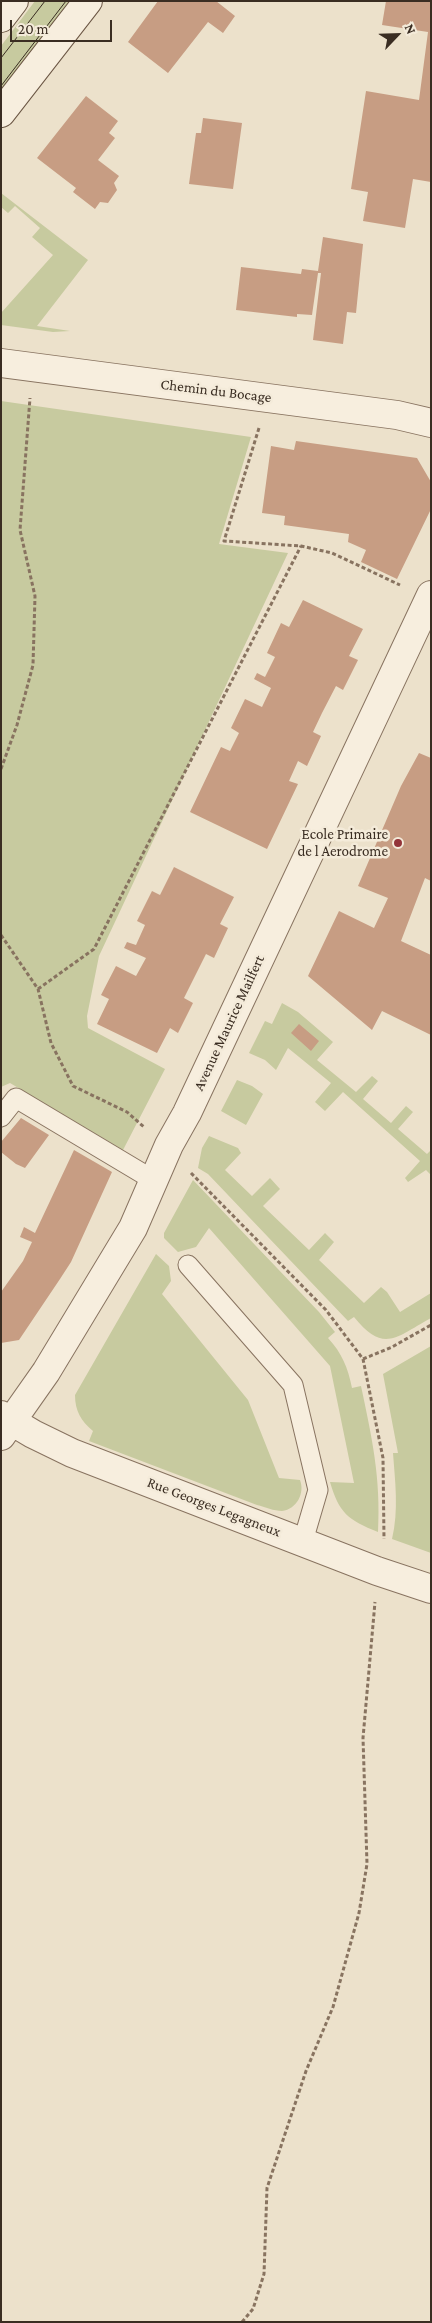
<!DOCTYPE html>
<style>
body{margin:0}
#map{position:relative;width:432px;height:2323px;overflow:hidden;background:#ece1cb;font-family:"Crimson Pro",serif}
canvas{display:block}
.frame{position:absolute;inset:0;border:2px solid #3a2d22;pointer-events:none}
.north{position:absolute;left:372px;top:10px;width:50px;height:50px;-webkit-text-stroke:4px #f4ebda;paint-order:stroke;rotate:66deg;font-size:14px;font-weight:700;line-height:20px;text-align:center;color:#3a2d22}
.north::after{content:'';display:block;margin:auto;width:18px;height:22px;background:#3a2d22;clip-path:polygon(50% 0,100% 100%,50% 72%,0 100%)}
.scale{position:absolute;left:10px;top:20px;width:102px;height:22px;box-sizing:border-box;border:2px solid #3a2d22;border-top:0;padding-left:6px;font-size:15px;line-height:18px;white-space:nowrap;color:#3a2d22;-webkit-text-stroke:4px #f4ebda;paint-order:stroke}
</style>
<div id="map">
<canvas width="432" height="2323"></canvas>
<div class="frame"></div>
<div class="north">N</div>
<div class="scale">20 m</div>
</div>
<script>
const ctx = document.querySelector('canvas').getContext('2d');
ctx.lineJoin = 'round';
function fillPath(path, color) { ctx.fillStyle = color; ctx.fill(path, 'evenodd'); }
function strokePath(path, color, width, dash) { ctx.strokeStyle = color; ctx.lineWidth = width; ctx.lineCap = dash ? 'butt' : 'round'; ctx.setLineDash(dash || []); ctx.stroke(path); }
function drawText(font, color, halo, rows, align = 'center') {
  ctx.font = font + ' "Crimson Pro",serif'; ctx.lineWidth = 5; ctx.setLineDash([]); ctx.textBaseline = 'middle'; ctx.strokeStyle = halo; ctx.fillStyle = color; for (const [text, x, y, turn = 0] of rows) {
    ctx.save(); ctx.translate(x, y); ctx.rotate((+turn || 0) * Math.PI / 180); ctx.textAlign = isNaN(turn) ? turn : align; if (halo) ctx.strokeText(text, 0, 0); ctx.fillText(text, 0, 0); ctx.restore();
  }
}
const green = new Path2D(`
 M 35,1 L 77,1 L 1,99 L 1,46 Z
 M 1,193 L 88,260 L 37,326 L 70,331 L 53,332 L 1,325 L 1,313 L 53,255 L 32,237 L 40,228 L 15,206 L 8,213 L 1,207 Z
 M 1,401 L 251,437 L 219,544 L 288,553 L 99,956 L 87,1016 L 88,1028 L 165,1069 L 123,1150 L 10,1083 L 1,1087 Z
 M 282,1003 L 298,1012 L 333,1042 L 317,1060 L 356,1092 L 372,1076 L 378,1081 L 363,1099 L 391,1123 L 406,1106 L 413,1112 L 398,1129 L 427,1154 L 431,1150 L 431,1175 L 426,1170 L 408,1182 L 405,1178 L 420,1161 L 343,1092 L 325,1111 L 315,1102 L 331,1083 L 288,1048 L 276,1070 L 265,1060 L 249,1053 L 265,1021 L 272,1024 Z
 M 237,1080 L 252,1086 L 263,1094 L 246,1125 L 221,1111 Z
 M 209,1136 L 238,1148 L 241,1153 L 225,1170 L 252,1196 L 270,1178 L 280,1189 L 263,1206 L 309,1250 L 325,1233 L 334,1242 L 319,1260 L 364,1303 L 381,1287 L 387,1292 L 400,1312 L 431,1293 L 431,1318 C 396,1337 384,1354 354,1317 L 348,1321 L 208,1174 L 198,1168 L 202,1148 Z
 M 193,1180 L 319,1312 L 335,1332 L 328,1338 C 342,1353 348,1368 352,1388 L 361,1386 C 372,1438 381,1478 378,1532 C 348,1520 339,1513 330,1482 L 354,1483 L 330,1366 L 209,1228 L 196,1247 L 178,1252 L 164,1238 L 164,1233 Z
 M 156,1254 L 169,1266 L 171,1281 L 162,1294 L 248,1400 L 279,1478 L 300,1480 C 305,1493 297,1509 282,1511 C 274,1511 265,1507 257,1505 L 89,1441 L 93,1431 C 81,1421 75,1411 75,1395 Z
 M 431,1346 L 431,1553 L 392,1539 C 399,1510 395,1481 393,1453 L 398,1453 L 383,1374 Z`);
const building = new Path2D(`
 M 158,1 L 216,1 L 235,16 L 223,33 L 208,22 L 168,73 L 128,42 Z
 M 386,1 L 431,1 L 431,182 L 413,179 L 405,228 L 363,221 L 368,192 L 351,189 L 366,91 L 419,100 L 428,32 L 382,25 Z
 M 86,96 L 118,121 L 109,133 L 115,138 L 98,160 L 119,176 L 114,183 L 117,190 L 108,203 L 100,202 L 95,209 L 73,192 L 76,188 L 37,158 Z
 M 203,118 L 242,123 L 233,189 L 189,184 L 196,133 L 201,133 Z
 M 323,237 L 363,244 L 356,313 L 347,312 L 343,344 L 313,340 L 321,273 L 318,273 L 312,315 L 297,314 L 297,317 L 236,310 L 241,267 L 301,274 L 302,269 L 318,271 Z
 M 296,441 L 417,458 L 431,482 L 431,509 L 397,579 L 361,562 L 366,550 L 348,542 L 349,534 L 284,525 L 285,516 L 262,513 L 271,446 L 294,450 Z
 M 303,600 L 363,629 L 349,656 L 358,660 L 343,690 L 336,686 L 322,713 L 313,732 L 321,736 L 307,766 L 298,761 L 289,781 L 298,784 L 267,849 L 190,812 L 221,747 L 230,751 L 239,733 L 231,728 L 245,699 L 262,707 L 271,688 L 254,679 L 257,673 L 265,677 L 275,657 L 267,653 L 281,623 L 289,627 Z
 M 419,753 L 431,758 L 431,881 L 425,878 L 401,941 L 431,955 L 431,1035 L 382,1011 L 372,1030 L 308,976 L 339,911 L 374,928 L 388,898 L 358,886 L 401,786 Z
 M 174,867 L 234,897 L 220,924 L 228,928 L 214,958 L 206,954 L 184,998 L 193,1003 L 178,1033 L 170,1028 L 157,1053 L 97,1024 L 109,999 L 101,995 L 116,966 L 136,976 L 146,958 L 124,948 L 127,942 L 136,945 L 145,925 L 137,921 L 152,891 L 160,895 Z
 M 299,1024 L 319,1041 L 311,1051 L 291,1033 Z
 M 21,1118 L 49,1135 L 25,1168 L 16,1164 L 1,1152 L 1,1142 Z
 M 74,1150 L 112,1172 L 71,1262 L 60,1279 L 19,1340 L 1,1343 L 1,1292 L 23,1261 L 32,1242 L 20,1237 L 24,1227 L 35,1233 Z`);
const path = new Path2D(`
 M 259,428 L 224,541 L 301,546 L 332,553 L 400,585
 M 1,769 L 17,725 L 33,665 L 35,596 L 20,530 L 30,398
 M 1,935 L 38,989 L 51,1043 L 73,1086 L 127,1112 L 144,1127
 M 38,989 L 94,949 L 301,546
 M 191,1173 L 326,1310 L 363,1359 L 383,1458 L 384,1539
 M 363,1359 L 392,1347 L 431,1325
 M 242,2322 L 253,2309 L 264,2274 L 267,2188 L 306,2071 L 333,2007 L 359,1913 L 367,1864 L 363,1738 L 375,1602`);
const service = new Path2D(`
 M 1,1117 L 16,1098 L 155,1181
 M 188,1265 L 293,1385 L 318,1490 L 303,1541`);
const minor = new Path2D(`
 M 1,363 L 397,415 L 431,423
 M 1,1415 L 33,1434 L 72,1453 L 377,1571 L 431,1589
 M 1,1436 L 46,1372 L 133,1228 L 169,1145 L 187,1113 L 431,595`);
const secondary = new Path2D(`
 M 1,18 L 14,1
 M 1,113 L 88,1`);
const tram = new Path2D(`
 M 1,58 L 45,1
 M 1,86 L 66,1`);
const markers = [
 [398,843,5,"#933439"]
];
const streetNames = [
 ["Chemin du Bocage",216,391,7],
 ["Avenue Maurice Mailfert",229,1023,-65],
 ["Rue Georges Legagneux",214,1507,21]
];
const poiNames = [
 ["Ecole Primaire",388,834],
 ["de l Aerodrome",388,851]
];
fillPath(green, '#c7ca9f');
fillPath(building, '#c79d83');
strokePath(service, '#887360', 21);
strokePath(minor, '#887360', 30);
strokePath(secondary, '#6a5543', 30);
strokePath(path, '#887360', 3, [4, 2.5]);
strokePath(service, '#f7eede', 19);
strokePath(minor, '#f7eede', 28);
strokePath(secondary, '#f7eede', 28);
strokePath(tram, '#3a2d22', 1);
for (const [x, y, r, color] of markers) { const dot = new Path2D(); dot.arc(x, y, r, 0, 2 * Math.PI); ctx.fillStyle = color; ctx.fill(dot); strokePath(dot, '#f4ebda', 2); }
drawText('15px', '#3a2d22', '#f4ebda', streetNames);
drawText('15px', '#3a2d22', '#f4ebda', poiNames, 'right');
</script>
